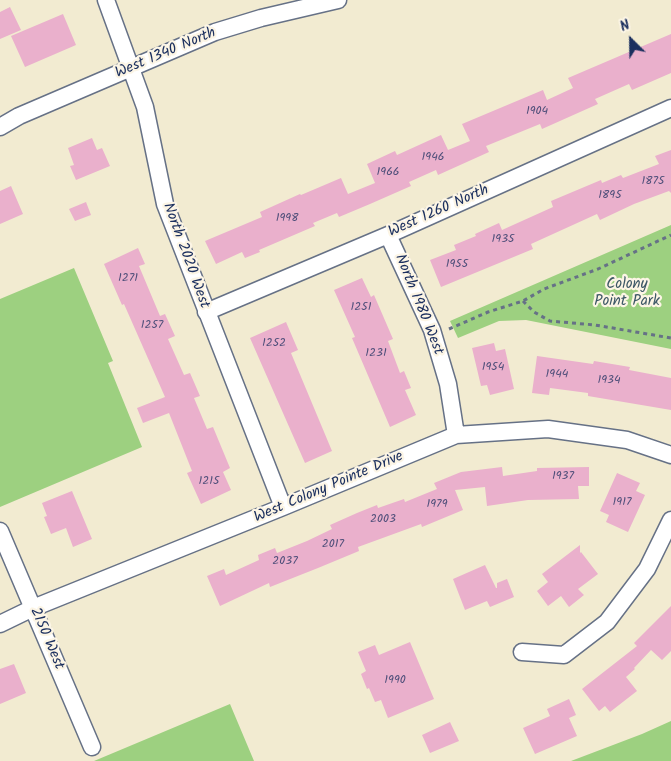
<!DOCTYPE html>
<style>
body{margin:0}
#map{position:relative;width:671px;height:761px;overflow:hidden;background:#f2ebd1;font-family:Kalam,sans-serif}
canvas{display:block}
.north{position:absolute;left:606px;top:15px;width:50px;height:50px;-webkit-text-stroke:4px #fcf5e5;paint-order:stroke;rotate:337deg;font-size:14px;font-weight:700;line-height:20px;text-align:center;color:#1b2f5e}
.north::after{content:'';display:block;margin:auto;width:18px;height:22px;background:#1b2f5e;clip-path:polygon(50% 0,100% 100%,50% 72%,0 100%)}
</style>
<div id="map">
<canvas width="671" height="761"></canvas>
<div class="north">N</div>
</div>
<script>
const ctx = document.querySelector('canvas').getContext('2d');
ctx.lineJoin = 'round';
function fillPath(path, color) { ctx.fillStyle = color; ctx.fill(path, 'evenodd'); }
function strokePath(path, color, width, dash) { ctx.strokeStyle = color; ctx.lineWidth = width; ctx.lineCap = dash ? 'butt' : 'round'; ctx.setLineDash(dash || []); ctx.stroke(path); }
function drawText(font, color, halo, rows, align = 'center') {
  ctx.font = font + ' Kalam,sans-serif'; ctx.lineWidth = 4.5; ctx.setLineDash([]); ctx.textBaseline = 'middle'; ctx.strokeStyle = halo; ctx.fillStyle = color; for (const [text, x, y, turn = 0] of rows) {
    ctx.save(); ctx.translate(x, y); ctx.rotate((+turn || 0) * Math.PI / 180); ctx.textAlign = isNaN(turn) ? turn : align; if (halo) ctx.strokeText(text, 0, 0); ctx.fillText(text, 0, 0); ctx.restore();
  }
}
const green = new Path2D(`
 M 671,225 L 671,349 L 526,320 L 499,321 L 458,338 L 450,321 Z
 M 74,268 L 113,361 L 108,363 L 142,447 L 0,507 L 0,299 Z
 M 230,704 L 254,761 L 94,761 Z
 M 671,721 L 671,761 L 571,761 L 642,734 Z`);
const building = new Path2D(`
 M 10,7 L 21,30 L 0,39 L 0,12 Z
 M 63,14 L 76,45 L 25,67 L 11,36 Z
 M 671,34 L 671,73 L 632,90 L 629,84 L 595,99 L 598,104 L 542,129 L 540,124 L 486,146 L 489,152 L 438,175 L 436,170 L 409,182 L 411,186 L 370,204 L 339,217 L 337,213 L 313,223 L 315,226 L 259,250 L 260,252 L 245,258 L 242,252 L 216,264 L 205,241 L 262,217 L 260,212 L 300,194 L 301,195 L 341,178 L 348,194 L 375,183 L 367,164 L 395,151 L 397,155 L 441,135 L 448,150 L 470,141 L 462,124 L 543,90 L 547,100 L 573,88 L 568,78 Z
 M 92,138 L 97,150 L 102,148 L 110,166 L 76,180 L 70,166 L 74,165 L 68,148 Z
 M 671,150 L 671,193 L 669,191 L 634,204 L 600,220 L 597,214 L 531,244 L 533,249 L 441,287 L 430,260 L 456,250 L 454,245 L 476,236 L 475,234 L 499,223 L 502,230 L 553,207 L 551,201 L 601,180 L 602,183 L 621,175 L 623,178 L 659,164 L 655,156 Z
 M 11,186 L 23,214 L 0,224 L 0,191 Z
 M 86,202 L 91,215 L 75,221 L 69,209 Z
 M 138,248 L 145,264 L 139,266 L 160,316 L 165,314 L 175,336 L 168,339 L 184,375 L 190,373 L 200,396 L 194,398 L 207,429 L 213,427 L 230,468 L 223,472 L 231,490 L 201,504 L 187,473 L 192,471 L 169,413 L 143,423 L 137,408 L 165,397 L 124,304 L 122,305 L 104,264 Z
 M 362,278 L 371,297 L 374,295 L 393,339 L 388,341 L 400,373 L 404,371 L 411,388 L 405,390 L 416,415 L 390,427 L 352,338 L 355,337 L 334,290 Z
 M 286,322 L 298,350 L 291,353 L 332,451 L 305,463 L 250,338 Z
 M 494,343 L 496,351 L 505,349 L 514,389 L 490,395 L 487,385 L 481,386 L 472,348 Z
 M 537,356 L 593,364 L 594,361 L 630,367 L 629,370 L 671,378 L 671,410 L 588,396 L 588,393 L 550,388 L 549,395 L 532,393 Z
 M 502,467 L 503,476 L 537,471 L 537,468 L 589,467 L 589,486 L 578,486 L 579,499 L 528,500 L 487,506 L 485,487 L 455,490 L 463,510 L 422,527 L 421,524 L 358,547 L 359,551 L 318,568 L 270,587 L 269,583 L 220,606 L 207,576 L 224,569 L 226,575 L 259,560 L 258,555 L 275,548 L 277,553 L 307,541 L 332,529 L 330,525 L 357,513 L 377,505 L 378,508 L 404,499 L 405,502 L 437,489 L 434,483 L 461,472 Z
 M 617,473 L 640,483 L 636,491 L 645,495 L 628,532 L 606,522 L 609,515 L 600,511 Z
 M 72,491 L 92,539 L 73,547 L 66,528 L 51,534 L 44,517 L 47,516 L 42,503 Z
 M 580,545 L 580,553 L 581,552 L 598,574 L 578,589 L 584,595 L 569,607 L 561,596 L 548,606 L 537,591 L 548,582 L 542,574 Z
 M 485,565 L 496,588 L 497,588 L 497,583 L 507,579 L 514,597 L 490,607 L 487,601 L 465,610 L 453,579 Z
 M 671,606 L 671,651 L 662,660 L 651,650 L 634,668 L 635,669 L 626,677 L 637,691 L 610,712 L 605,706 L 599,711 L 582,689 L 637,646 L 634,643 Z
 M 410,642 L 434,699 L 388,718 L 381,700 L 375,702 L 369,688 L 367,689 L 361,674 L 366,671 L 358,652 L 375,645 L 379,655 Z
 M 14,664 L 26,693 L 0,704 L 0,669 Z
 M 569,699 L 576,715 L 569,718 L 577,736 L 535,754 L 523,728 L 550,716 L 547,709 Z
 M 450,722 L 459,741 L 430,753 L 422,735 Z`);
const path = new Path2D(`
 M 523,301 L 534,312 L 550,321 L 595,325 L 671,338
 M 449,329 L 488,312 L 523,301 L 544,289 L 598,269 L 671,235`);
const minor = new Path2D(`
 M 106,0 L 145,107 L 165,204 L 283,507
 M 0,127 L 19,116 L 215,32 L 261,18 L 338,0
 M 388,235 L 432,330 L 448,384 L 456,435
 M 206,312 L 388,235 L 671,108
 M 0,531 L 92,747
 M 0,624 L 33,608 L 283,507 L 456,435 L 548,429 L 627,440 L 671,455
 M 522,652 L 564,655 L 607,622 L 647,569 L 671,520`);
const numberNames = [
 ["1904",537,112],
 ["1946",433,158],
 ["1966",388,173],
 ["1875",653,182],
 ["1895",610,196],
 ["1998",287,219],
 ["1935",503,240],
 ["1955",457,265],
 ["1271",128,279],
 ["1251",361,308],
 ["1257",152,326],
 ["1252",274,344],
 ["1231",376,354],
 ["1954",493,368],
 ["1944",557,375],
 ["1934",609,381],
 ["1937",563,477],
 ["1215",209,482],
 ["1917",622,503],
 ["1979",437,505],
 ["2003",383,520],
 ["2017",333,545],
 ["2037",285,562],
 ["1990",395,681]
];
const streetNames = [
 ["West 1340 North",166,54,-23],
 ["West 1260 North",439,212,-24],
 ["North 2020 West",185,256,70],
 ["North 1980 West",418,305,68],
 ["West Colony Pointe Drive",329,488,-23],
 ["2150 West",46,639,67]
];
const parkNames = [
 ["Colony",627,285],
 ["Point Park",627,302]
];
fillPath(green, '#9dd080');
fillPath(building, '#eab0cc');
strokePath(minor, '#667186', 19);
strokePath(path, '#667186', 3, [4, 4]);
strokePath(minor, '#fff', 16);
drawText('12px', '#4f4f7a', null, numberNames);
drawText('15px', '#1b2f5e', '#fcf5e5', streetNames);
drawText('15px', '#3c5766', '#fcf5e5', parkNames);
</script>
